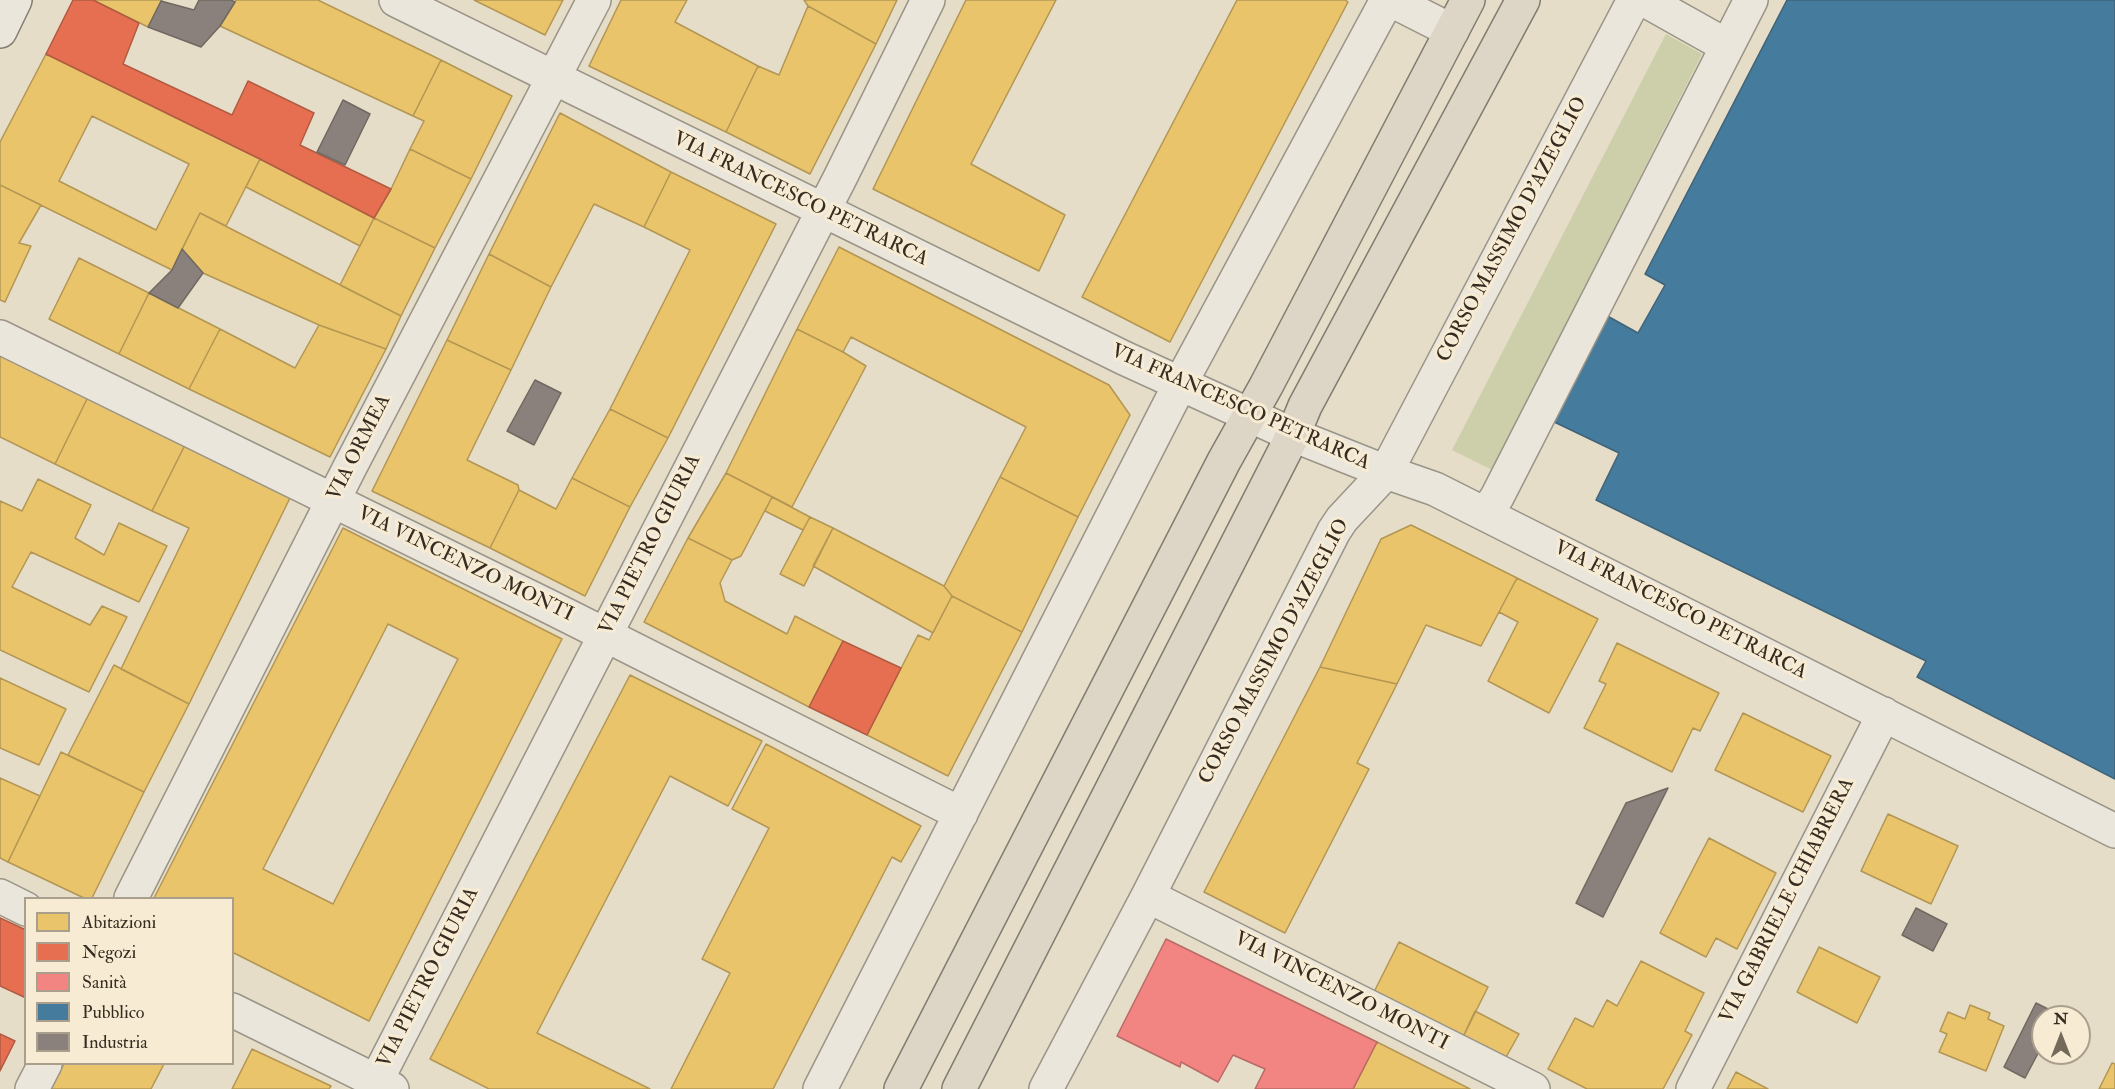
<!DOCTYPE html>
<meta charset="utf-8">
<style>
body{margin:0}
#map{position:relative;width:2115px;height:1089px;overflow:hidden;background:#e5ddc8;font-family:"IM FELL Double Pica",serif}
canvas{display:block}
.legend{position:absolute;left:24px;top:897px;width:210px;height:168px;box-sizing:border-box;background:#f7ecd3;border:2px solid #aa9f8c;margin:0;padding:8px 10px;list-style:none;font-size:18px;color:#362c21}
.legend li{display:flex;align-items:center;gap:12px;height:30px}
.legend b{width:30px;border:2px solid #aa9f8c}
.north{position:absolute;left:2031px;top:1005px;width:60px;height:60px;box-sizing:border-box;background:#f7ecd3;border:2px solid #aa9f8c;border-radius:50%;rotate:0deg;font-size:16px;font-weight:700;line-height:24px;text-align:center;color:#362c21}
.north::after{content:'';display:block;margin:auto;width:21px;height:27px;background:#736a5b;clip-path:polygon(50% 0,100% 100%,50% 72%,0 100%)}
</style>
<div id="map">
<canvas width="2115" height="1089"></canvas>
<ul class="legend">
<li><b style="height:16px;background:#e9c46a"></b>Abitazioni</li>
<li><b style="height:16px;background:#e76f51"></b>Negozi</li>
<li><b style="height:16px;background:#f28482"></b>Sanità</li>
<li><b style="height:16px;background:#457b9d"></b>Pubblico</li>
<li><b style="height:16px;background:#8a817c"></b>Industria</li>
</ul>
<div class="north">N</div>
</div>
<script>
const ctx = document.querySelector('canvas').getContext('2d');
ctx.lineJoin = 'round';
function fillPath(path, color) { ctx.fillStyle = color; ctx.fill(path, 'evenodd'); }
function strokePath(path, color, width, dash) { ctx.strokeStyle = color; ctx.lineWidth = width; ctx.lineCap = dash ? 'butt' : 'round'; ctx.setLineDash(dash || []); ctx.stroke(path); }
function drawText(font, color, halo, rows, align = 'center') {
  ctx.font = font + ' "IM FELL Double Pica",serif'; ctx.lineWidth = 6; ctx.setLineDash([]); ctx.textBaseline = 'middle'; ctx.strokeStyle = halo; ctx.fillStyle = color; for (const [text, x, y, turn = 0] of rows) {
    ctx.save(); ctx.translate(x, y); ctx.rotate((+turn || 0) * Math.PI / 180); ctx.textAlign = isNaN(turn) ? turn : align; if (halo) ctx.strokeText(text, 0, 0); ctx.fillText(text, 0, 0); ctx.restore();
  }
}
const green = new Path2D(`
 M 1666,34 L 1702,54 L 1492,470 L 1452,450 Z`);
const homes = new Path2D(`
 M 93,0 L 162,0 L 148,27 Z
 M 236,0 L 318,0 L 441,60 L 413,116 L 220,26 Z
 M 474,0 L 563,0 L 545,35 Z
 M 621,0 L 687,0 L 675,22 L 758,66 L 726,132 L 589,66 Z
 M 804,0 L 897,0 L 876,44 L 808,6 Z
 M 966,0 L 1056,0 L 971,164 L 1065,215 L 1039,271 L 873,189 Z
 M 1237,0 L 1345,0 L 1348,2 L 1170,342 L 1082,297 Z
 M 808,6 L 876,44 L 810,174 L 726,132 L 758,66 L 779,75 Z
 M 46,54 L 260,159 L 226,226 L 200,213 L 172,270 L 0,185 L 0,142 ZM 92,116 L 189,164 L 156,230 L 59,181 Z
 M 441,60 L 512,96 L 471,179 L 410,149 L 424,121 L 413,116 Z
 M 560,113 L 671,172 L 644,227 L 594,204 L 551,287 L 489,254 Z
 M 410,149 L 471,179 L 435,248 L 374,218 L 391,189 Z
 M 260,159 L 374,218 L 360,246 L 246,187 Z
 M 671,172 L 776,224 L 668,438 L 610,409 L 690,250 L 644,227 Z
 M 0,185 L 41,205 L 19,243 L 31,246 L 5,302 L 0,300 Z
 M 200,213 L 401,316 L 386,349 L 319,325 L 203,273 L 182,249 Z
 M 374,218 L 435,248 L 401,316 L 340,285 Z
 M 839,247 L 1109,385 L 1130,415 L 1078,517 L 1000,477 L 1026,427 L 851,337 L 843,352 L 797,329 Z
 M 489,254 L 551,287 L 511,370 L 447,340 Z
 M 79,258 L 149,293 L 119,354 L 49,319 Z
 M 149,293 L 220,329 L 189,389 L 119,354 Z
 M 319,325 L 386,349 L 330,457 L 189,389 L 220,329 L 295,368 Z
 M 797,329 L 843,352 L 866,366 L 792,507 L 726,473 Z
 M 447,340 L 511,370 L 467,460 L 518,485 L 519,490 L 490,548 L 372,491 Z
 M 0,354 L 88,397 L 55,464 L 0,437 Z
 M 88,397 L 185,445 L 152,511 L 55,464 Z
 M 610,409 L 668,438 L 630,507 L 572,478 Z
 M 185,445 L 291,496 L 189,704 L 121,669 L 189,528 L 152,511 Z
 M 726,473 L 772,497 L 741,556 L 732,560 L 688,538 Z
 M 1000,477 L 1078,517 L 1022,632 L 952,596 L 944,586 Z
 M 572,478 L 630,507 L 585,596 L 490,548 L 519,490 L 556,509 Z
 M 38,479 L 91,505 L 75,538 L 104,555 L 119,523 L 167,546 L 139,602 L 31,552 L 12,587 L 90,625 L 102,606 L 127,617 L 89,692 L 0,650 L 0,501 L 22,511 Z
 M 772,497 L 810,517 L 803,530 L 765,511 Z
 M 810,517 L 833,528 L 804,586 L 780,574 Z
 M 1411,525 L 1517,578 L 1481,646 L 1426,625 L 1397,684 L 1320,667 L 1381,539 Z
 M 343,528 L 562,639 L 369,1021 L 232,952 L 232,898 L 154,898 ZM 388,624 L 458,659 L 333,904 L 263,869 Z
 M 833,528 L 944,586 L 952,596 L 933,633 L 813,566 Z
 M 688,538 L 732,560 L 720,583 L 725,601 L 787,634 L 795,616 L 843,641 L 809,707 L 644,622 Z
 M 1517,578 L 1598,619 L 1549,713 L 1488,681 L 1518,622 L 1499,612 Z
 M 952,596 L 1022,632 L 948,776 L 867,735 L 918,635 L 929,640 Z
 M 1617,643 L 1719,693 L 1700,731 L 1693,728 L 1672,772 L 1584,728 L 1606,684 L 1599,681 Z
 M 114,665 L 189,704 L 144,792 L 68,755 Z
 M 1320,667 L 1397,684 L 1357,763 L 1369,769 L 1285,933 L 1204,892 Z
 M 630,675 L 762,741 L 728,806 L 670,776 L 537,1033 L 650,1089 L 489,1089 L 430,1059 Z
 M 0,678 L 66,709 L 39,765 L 0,748 Z
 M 1743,713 L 1831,756 L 1803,812 L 1715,770 Z
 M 766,744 L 921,826 L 901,862 L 892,857 L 773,1089 L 671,1089 L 730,973 L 702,959 L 769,828 L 732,809 Z
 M 61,752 L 144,792 L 92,898 L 84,898 L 8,862 Z
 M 0,778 L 40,796 L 8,862 L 0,858 Z
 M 1888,814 L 1958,846 L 1931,904 L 1861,871 Z
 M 1709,838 L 1776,873 L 1737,949 L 1716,938 L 1706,957 L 1660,933 Z
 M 1399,942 L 1488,987 L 1462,1039 L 1373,994 Z
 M 1819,947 L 1880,977 L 1857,1023 L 1797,992 Z
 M 1641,961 L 1704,993 L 1685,1031 L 1692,1035 L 1663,1089 L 1587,1089 L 1548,1069 L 1575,1018 L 1593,1027 L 1607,1000 L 1617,1006 Z
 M 1970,1005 L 1990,1013 L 1988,1019 L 2004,1026 L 1986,1071 L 1939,1052 L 1947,1034 L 1940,1031 L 1948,1012 L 1965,1019 Z
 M 1475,1011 L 1519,1034 L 1505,1059 L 1462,1039 Z
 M 1377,1042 L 1470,1089 L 1353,1089 Z
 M 252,1049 L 331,1086 L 329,1089 L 232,1089 Z
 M 2112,1063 L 2115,1064 L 2115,1089 L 2099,1089 Z
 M 64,1064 L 164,1064 L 151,1089 L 50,1089 Z
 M 1736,1072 L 1768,1089 L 1727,1089 Z`);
const shops = new Path2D(`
 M 73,0 L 93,0 L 139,23 L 123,64 L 232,115 L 248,81 L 314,113 L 300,145 L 391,189 L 374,218 L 260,159 L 46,54 Z
 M 843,641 L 901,668 L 867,735 L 809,707 Z
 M 0,918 L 26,930 L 26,998 L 0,986 Z
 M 0,1034 L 15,1041 L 0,1071 Z`);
const health = new Path2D(`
 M 1166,939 L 1377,1042 L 1353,1089 L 1255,1089 L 1265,1069 L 1233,1055 L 1218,1082 L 1181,1062 L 1180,1067 L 1117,1036 Z`);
const public = new Path2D(`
 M 1787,0 L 2115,0 L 2115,779 L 1917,677 L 1926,661 L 1596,500 L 1619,453 L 1548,419 L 1602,313 L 1638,333 L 1665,285 L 1645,274 Z`);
const industry = new Path2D(`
 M 199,0 L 231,0 L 235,2 L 220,26 L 201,47 L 148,27 L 161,1 L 194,10 Z
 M 343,100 L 370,114 L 345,165 L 317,152 Z
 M 182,249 L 203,273 L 178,308 L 149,293 L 172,270 Z
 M 535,380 L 561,393 L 534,445 L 507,431 Z
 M 1668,788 L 1603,917 L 1576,903 L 1626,803 Z
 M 1916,908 L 1947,924 L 1933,951 L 1902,935 Z
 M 2036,1003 L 2064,1017 L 2043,1017 L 2043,1044 L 2025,1078 L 2004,1067 Z`);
const street = new Path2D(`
 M 396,0 L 1124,358 L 1293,435 L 1386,472 L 1435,489 L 2115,831
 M 1391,0 L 1452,31
 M 1645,0 L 1727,46
 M 0,337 L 552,608 L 961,814
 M 1486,514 L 1497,497 L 1751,0
 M 0,896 L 26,909
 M 1148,896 L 1533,1089
 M 131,898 L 351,465 L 594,0
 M 232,1010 L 392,1089
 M 32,1089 L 45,1064
 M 372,1089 L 840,178 L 928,0
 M 820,1089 L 1180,384 L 1387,0
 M 1046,1089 L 1148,896 L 1334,531 L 1342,519 L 1386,472 L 1634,0
 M 1693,1089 L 1884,714`);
const secondary = new Path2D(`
 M 0,31 L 15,0`);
const primary = new Path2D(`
 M 901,1089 L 1224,461 L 1266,386 L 1468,0
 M 959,1089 L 1293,435 L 1305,406 L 1523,0`);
const streetNames = [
 ["VIA FRANCESCO PETRARCA",800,200,26],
 ["CORSO MASSIMO D'AZEGLIO",1513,230,-62],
 ["VIA FRANCESCO PETRARCA",1240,408,24],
 ["VIA ORMEA",360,448,-63],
 ["VIA PIETRO GIURIA",651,545,-63],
 ["VIA VINCENZO MONTI",465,565,26],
 ["VIA FRANCESCO PETRARCA",1680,611,27],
 ["CORSO MASSIMO D'AZEGLIO",1275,652,-62],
 ["VIA GABRIELE CHIABRERA",1788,901,-63],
 ["VIA PIETRO GIURIA",429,978,-63],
 ["VIA VINCENZO MONTI",1341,992,27]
];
fillPath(green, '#cccfaa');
fillPath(homes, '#e9c46a');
strokePath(homes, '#b39654', 1.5);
fillPath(shops, '#e76f51');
strokePath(shops, '#b25b43', 1.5);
fillPath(health, '#f28482');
strokePath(health, '#ba6a65', 1.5);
fillPath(public, '#457b9d');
strokePath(public, '#406378', 1.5);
fillPath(industry, '#8a817c');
strokePath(industry, '#716861', 1.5);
strokePath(street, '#9a9487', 36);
strokePath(secondary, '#817c70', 36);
strokePath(primary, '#817c70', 36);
strokePath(street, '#eae6dc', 33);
strokePath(secondary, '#eae6dc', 33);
strokePath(primary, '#ddd5c6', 33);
drawText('20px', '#362c21', '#f7ecd3', streetNames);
</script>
